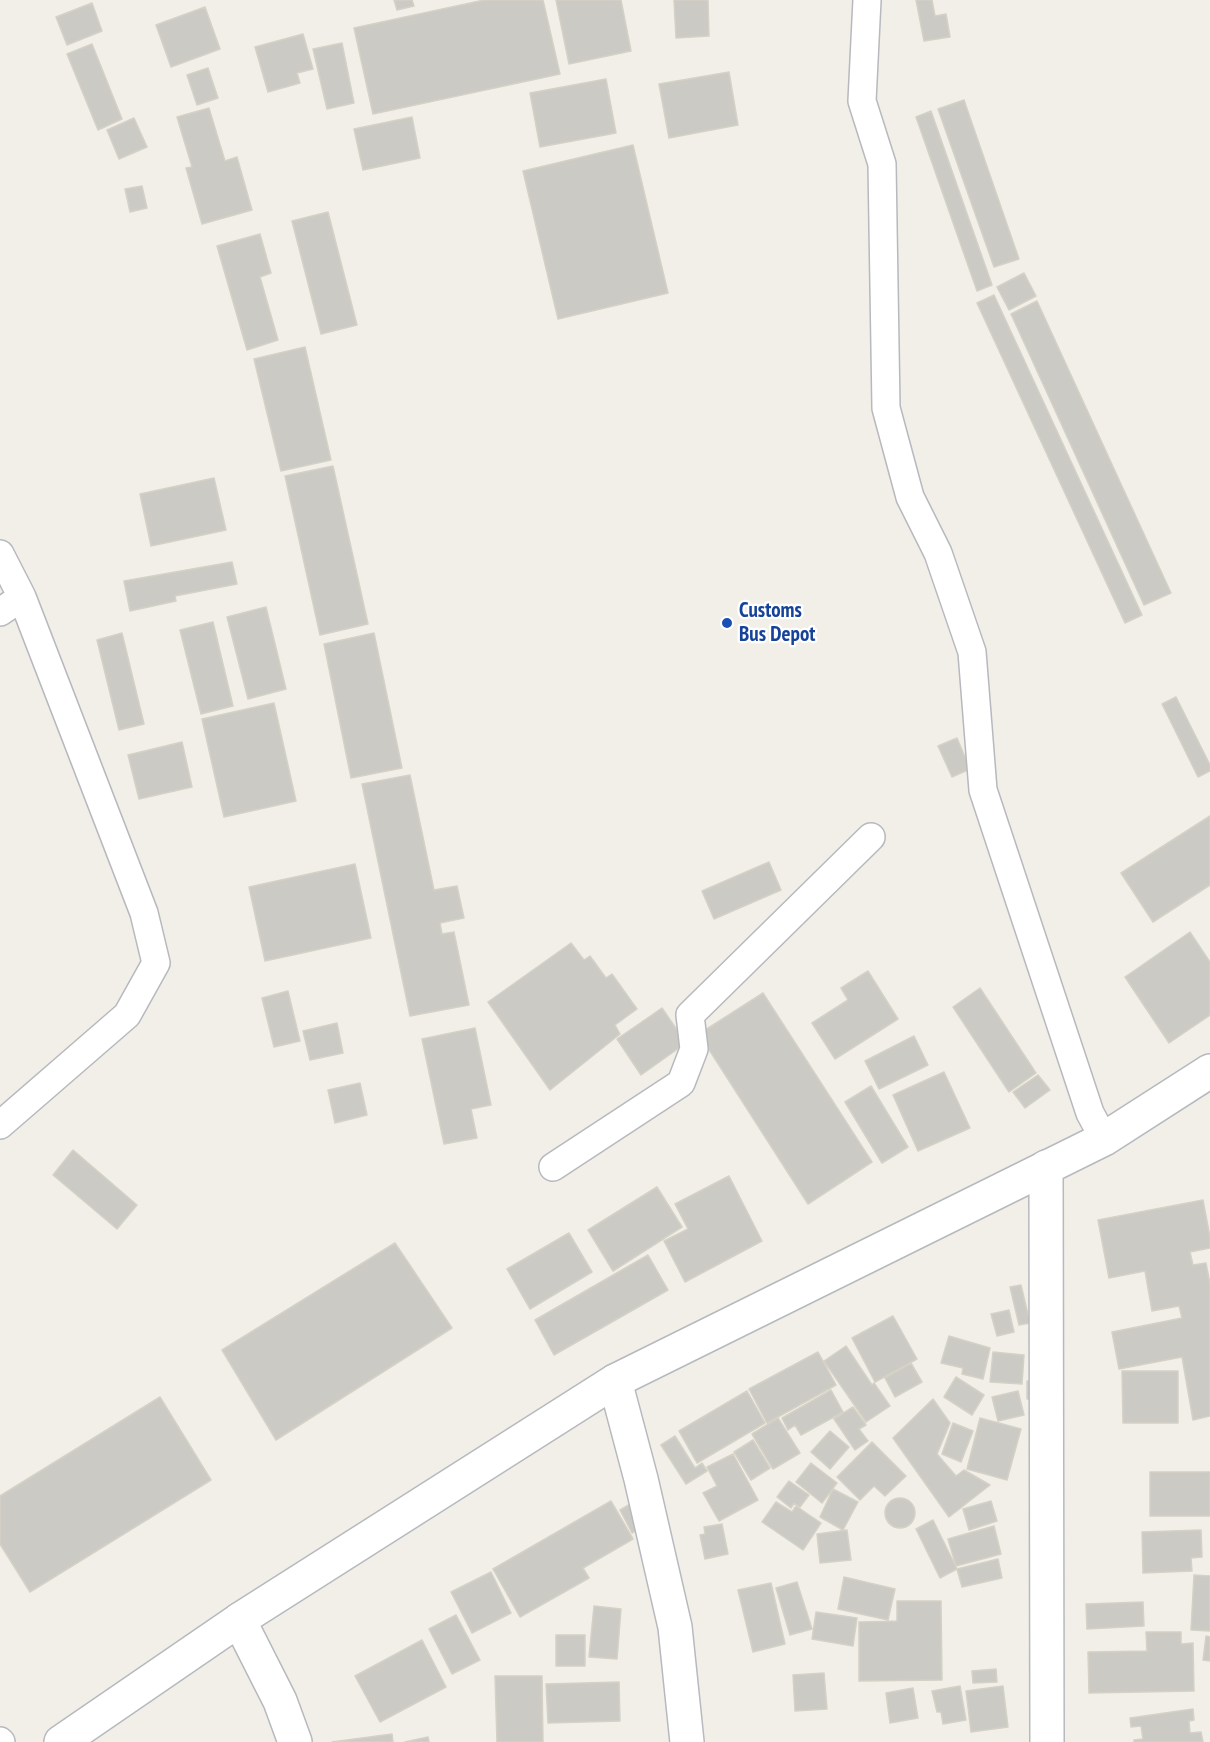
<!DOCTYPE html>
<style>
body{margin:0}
canvas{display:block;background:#f1efe8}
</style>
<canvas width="1210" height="1742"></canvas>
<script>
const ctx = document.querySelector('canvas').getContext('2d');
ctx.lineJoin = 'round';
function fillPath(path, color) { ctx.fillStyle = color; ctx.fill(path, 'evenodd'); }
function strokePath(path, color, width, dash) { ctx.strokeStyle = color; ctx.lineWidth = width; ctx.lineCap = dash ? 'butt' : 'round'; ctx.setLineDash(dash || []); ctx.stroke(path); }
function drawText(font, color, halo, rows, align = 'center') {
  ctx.font = font + ' "PT Sans Narrow",sans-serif'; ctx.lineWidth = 4.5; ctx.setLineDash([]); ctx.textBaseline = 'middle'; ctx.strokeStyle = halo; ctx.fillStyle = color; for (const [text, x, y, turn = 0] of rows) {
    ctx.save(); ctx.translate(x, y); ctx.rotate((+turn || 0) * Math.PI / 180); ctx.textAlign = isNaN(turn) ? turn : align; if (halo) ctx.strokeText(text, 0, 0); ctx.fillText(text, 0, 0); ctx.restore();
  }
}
const building = new Path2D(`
 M 394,0 L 412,0 L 414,6 L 397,10 Z
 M 484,0 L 543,0 L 560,74 L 373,114 L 354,28 Z
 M 556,0 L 621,0 L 631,51 L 569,64 Z
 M 674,0 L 708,0 L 709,36 L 676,38 Z
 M 916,0 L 932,0 L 935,16 L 946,14 L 950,37 L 924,41 Z
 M 92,3 L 102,31 L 67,45 L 56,17 Z
 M 205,7 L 220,49 L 171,67 L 156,25 Z
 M 303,34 L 313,69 L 297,73 L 300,83 L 268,92 L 255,47 Z
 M 342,43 L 354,103 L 327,109 L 313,49 Z
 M 92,44 L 122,119 L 98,130 L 67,54 Z
 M 208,68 L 218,98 L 197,105 L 187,75 Z
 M 729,72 L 738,125 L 669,138 L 659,84 Z
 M 606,79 L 616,133 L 540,147 L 530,93 Z
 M 964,100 L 1019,259 L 994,267 L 938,109 Z
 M 209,108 L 225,161 L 237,157 L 252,210 L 202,224 L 186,168 L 192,167 L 177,117 Z
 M 931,111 L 992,285 L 977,291 L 916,117 Z
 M 412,117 L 420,158 L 363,170 L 354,129 Z
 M 134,118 L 147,147 L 119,159 L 107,130 Z
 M 633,145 L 668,293 L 558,319 L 523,171 Z
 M 142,186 L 147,208 L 130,212 L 125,189 Z
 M 328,212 L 357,325 L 321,334 L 292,221 Z
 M 260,234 L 271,273 L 260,277 L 278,340 L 247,350 L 217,246 Z
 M 1024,273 L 1036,296 L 1009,310 L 997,287 Z
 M 994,295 L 1142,615 L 1125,623 L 977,303 Z
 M 1037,301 L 1171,593 L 1144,605 L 1011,314 Z
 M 305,347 L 331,460 L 281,471 L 254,359 Z
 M 333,466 L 368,624 L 320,635 L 285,476 Z
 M 214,478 L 226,530 L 151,546 L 140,494 Z
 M 232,562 L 237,584 L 175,596 L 176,601 L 130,611 L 124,581 Z
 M 266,607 L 286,689 L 248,699 L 227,617 Z
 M 213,622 L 233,706 L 201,714 L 180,630 Z
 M 122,633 L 144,724 L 119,730 L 97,640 Z
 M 374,633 L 402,768 L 351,778 L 324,644 Z
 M 1176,697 L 1210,765 L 1210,771 L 1198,777 L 1162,704 Z
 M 274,703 L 296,801 L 224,817 L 202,719 Z
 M 957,738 L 970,769 L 952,777 L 938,746 Z
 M 182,742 L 192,787 L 139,799 L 128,755 Z
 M 410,775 L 434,890 L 457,886 L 464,918 L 440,923 L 442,934 L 454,932 L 469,1005 L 410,1016 L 362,784 Z
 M 1210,816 L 1210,885 L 1153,922 L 1121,873 Z
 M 769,862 L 781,890 L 714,919 L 702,891 Z
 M 355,864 L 371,938 L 265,961 L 249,887 Z
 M 1190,932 L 1210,962 L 1210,1015 L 1169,1043 L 1125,977 Z
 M 571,943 L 584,960 L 590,956 L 606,978 L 612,974 L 637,1009 L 615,1025 L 620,1034 L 550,1090 L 488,1002 Z
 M 868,971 L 898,1019 L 835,1059 L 812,1023 L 848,1000 L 841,988 Z
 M 980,988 L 1036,1073 L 1009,1092 L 953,1007 Z
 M 288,991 L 300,1041 L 274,1047 L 262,998 Z
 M 763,993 L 872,1162 L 808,1204 L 699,1034 Z
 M 662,1008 L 686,1043 L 641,1075 L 617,1039 Z
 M 337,1023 L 343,1053 L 310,1060 L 303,1031 Z
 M 475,1028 L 491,1105 L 471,1109 L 477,1138 L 444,1144 L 422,1039 Z
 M 914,1036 L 928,1065 L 879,1089 L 865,1061 Z
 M 944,1072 L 970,1128 L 918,1151 L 893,1095 Z
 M 1038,1075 L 1050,1090 L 1025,1108 L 1013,1092 Z
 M 360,1083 L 367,1115 L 335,1123 L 328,1090 Z
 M 871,1086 L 908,1147 L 882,1163 L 845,1102 Z
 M 73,1150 L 137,1205 L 117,1229 L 53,1175 Z
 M 729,1176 L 762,1241 L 685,1282 L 664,1241 L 688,1229 L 675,1204 Z
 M 657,1187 L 682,1227 L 613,1271 L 588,1230 Z
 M 1203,1200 L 1210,1237 L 1210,1248 L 1190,1252 L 1193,1265 L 1206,1263 L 1210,1284 L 1210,1416 L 1193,1420 L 1182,1357 L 1119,1369 L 1112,1332 L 1182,1318 L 1179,1306 L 1152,1311 L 1145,1271 L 1109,1278 L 1098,1220 Z
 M 569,1233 L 592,1272 L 530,1309 L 507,1269 Z
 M 395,1243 L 452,1328 L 276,1440 L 222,1350 Z
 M 648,1255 L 668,1290 L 554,1355 L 535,1320 Z
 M 1021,1285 L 1030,1323 L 1019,1325 L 1010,1287 Z
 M 1009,1310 L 1014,1332 L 997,1336 L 991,1314 Z
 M 893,1316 L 917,1359 L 875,1382 L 852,1338 Z
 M 949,1336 L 990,1348 L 983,1379 L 962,1374 L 963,1368 L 941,1363 Z
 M 846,1346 L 872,1385 L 874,1383 L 890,1406 L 866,1422 L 824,1361 Z
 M 818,1352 L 836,1385 L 767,1423 L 749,1389 Z
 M 993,1352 L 1024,1355 L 1022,1384 L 990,1382 Z
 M 911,1363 L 922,1382 L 895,1397 L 885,1378 Z
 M 1122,1371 L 1178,1371 L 1178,1423 L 1123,1423 Z
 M 956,1377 L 984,1395 L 972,1415 L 944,1397 Z
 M 1027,1381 L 1046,1382 L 1046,1400 L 1027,1399 Z
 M 831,1390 L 843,1412 L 801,1435 L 795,1425 L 788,1430 L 782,1418 Z
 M 747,1391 L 765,1423 L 697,1463 L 679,1431 Z
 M 1018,1391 L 1024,1415 L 998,1421 L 992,1397 Z
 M 160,1397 L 211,1480 L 30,1592 L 0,1544 L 0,1496 Z
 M 933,1399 L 950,1423 L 937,1454 L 956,1476 L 964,1470 L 990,1485 L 949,1517 L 893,1438 Z
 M 853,1407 L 866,1425 L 859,1429 L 868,1441 L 855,1450 L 834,1419 Z
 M 778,1418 L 800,1453 L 773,1469 L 752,1434 Z
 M 980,1418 L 1021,1429 L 1007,1480 L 967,1469 Z
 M 953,1423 L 973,1431 L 961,1462 L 942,1454 Z
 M 830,1431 L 849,1447 L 830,1469 L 811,1452 Z
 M 675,1436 L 695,1468 L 702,1463 L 707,1471 L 686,1484 L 661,1445 Z
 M 753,1440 L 770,1468 L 751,1480 L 734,1452 Z
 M 872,1442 L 906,1476 L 885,1496 L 874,1486 L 860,1500 L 837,1477 Z
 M 733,1454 L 758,1500 L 719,1521 L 703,1493 L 717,1486 L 707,1467 Z
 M 811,1463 L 837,1483 L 822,1503 L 796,1482 Z
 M 1150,1472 L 1210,1472 L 1210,1516 L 1150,1516 Z
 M 789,1481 L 809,1495 L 800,1507 L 794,1503 L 791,1508 L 777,1497 Z
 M 833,1489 L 858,1502 L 843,1530 L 820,1517 Z
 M885 1513a15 15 0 1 1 30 0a15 15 0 1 1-30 0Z
 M 611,1501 L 633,1539 L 583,1568 L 589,1578 L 520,1617 L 493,1569 Z
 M 991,1501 L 997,1521 L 969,1530 L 963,1509 Z
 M 634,1502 L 646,1525 L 632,1533 L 620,1510 Z
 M 776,1502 L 792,1512 L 796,1506 L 821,1523 L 803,1550 L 762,1522 Z
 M 933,1520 L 957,1569 L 940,1578 L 916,1529 Z
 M 722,1524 L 728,1554 L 705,1559 L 700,1535 L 705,1534 L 704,1527 Z
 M 994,1526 L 1001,1554 L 956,1566 L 948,1539 Z
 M 847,1530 L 851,1560 L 820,1563 L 817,1534 Z
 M 1201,1530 L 1202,1557 L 1191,1558 L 1192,1571 L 1143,1573 L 1142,1532 Z
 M 998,1559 L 1002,1578 L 962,1587 L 957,1569 Z
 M 491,1572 L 511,1613 L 472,1633 L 451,1592 Z
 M 1194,1575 L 1210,1576 L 1210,1631 L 1191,1630 Z
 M 844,1577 L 895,1589 L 888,1620 L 838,1609 Z
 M 797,1582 L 812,1629 L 790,1635 L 776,1588 Z
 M 771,1583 L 785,1644 L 753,1652 L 738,1590 Z
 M 897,1601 L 941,1601 L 942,1680 L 859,1681 L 859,1622 L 897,1621 Z
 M 1143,1602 L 1144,1626 L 1087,1629 L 1086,1604 Z
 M 594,1606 L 621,1609 L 617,1659 L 589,1657 Z
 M 816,1612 L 857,1618 L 853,1646 L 812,1639 Z
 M 456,1615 L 480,1660 L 452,1674 L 429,1629 Z
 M 1146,1632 L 1181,1632 L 1181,1644 L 1193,1643 L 1194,1691 L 1089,1693 L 1088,1652 L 1147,1651 Z
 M 556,1635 L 585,1635 L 585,1666 L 556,1666 Z
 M 1206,1636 L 1210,1637 L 1210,1661 L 1203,1660 Z
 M 422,1640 L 446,1687 L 380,1722 L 355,1676 Z
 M 996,1669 L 997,1682 L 973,1683 L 972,1671 Z
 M 824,1673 L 827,1709 L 795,1711 L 793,1675 Z
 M 495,1676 L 542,1676 L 543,1742 L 497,1742 Z
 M 619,1682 L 620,1721 L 548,1723 L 546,1684 Z
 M 960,1686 L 966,1720 L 943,1724 L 941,1712 L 937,1712 L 932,1691 Z
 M 1003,1686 L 1008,1727 L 971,1732 L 966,1691 Z
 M 913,1688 L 918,1718 L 890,1723 L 886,1693 Z
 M 1193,1709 L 1194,1720 L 1189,1721 L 1190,1733 L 1201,1732 L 1203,1742 L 1134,1742 L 1134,1740 L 1143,1739 L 1141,1726 L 1131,1727 L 1130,1718 Z
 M 392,1734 L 393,1742 L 332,1742 Z
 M 428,1737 L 429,1742 L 405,1742 Z`);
const lane = new Path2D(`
 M 867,0 L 862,101 L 882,164 L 886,408 L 910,497 L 938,553 L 972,652 L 983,790 L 1090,1113 L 1104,1139
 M 0,554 L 22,597 L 144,913 L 156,963 L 127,1015 L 0,1125
 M 0,612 L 22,597
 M 553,1167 L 681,1083 L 694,1049 L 690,1015 L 871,837
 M 0,1741 L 1,1742`);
const street = new Path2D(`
 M 1046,1167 L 1047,1742
 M 615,1381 L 641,1479 L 675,1627 L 687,1742
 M 239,1620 L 280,1701 L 295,1742`);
const secondary = new Path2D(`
 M 61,1742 L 239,1620 L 615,1381 L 1104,1139 L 1210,1071`);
const markers = [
 [727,623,6,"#1a4fb4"]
];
const transitNames = [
 ["Customs",739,611],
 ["Bus Depot",739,635]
];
fillPath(building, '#cccac4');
strokePath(building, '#d5d1c6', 1.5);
strokePath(lane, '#b8b9be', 30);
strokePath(street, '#b8b9be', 36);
strokePath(secondary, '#b6b9be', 36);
strokePath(lane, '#fff', 27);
strokePath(street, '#fff', 33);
strokePath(secondary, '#fff', 33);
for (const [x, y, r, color] of markers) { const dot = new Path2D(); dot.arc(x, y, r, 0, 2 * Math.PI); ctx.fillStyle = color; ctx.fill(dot); strokePath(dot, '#fff', 2); }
drawText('bold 21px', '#164399', '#fff', transitNames, 'left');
</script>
